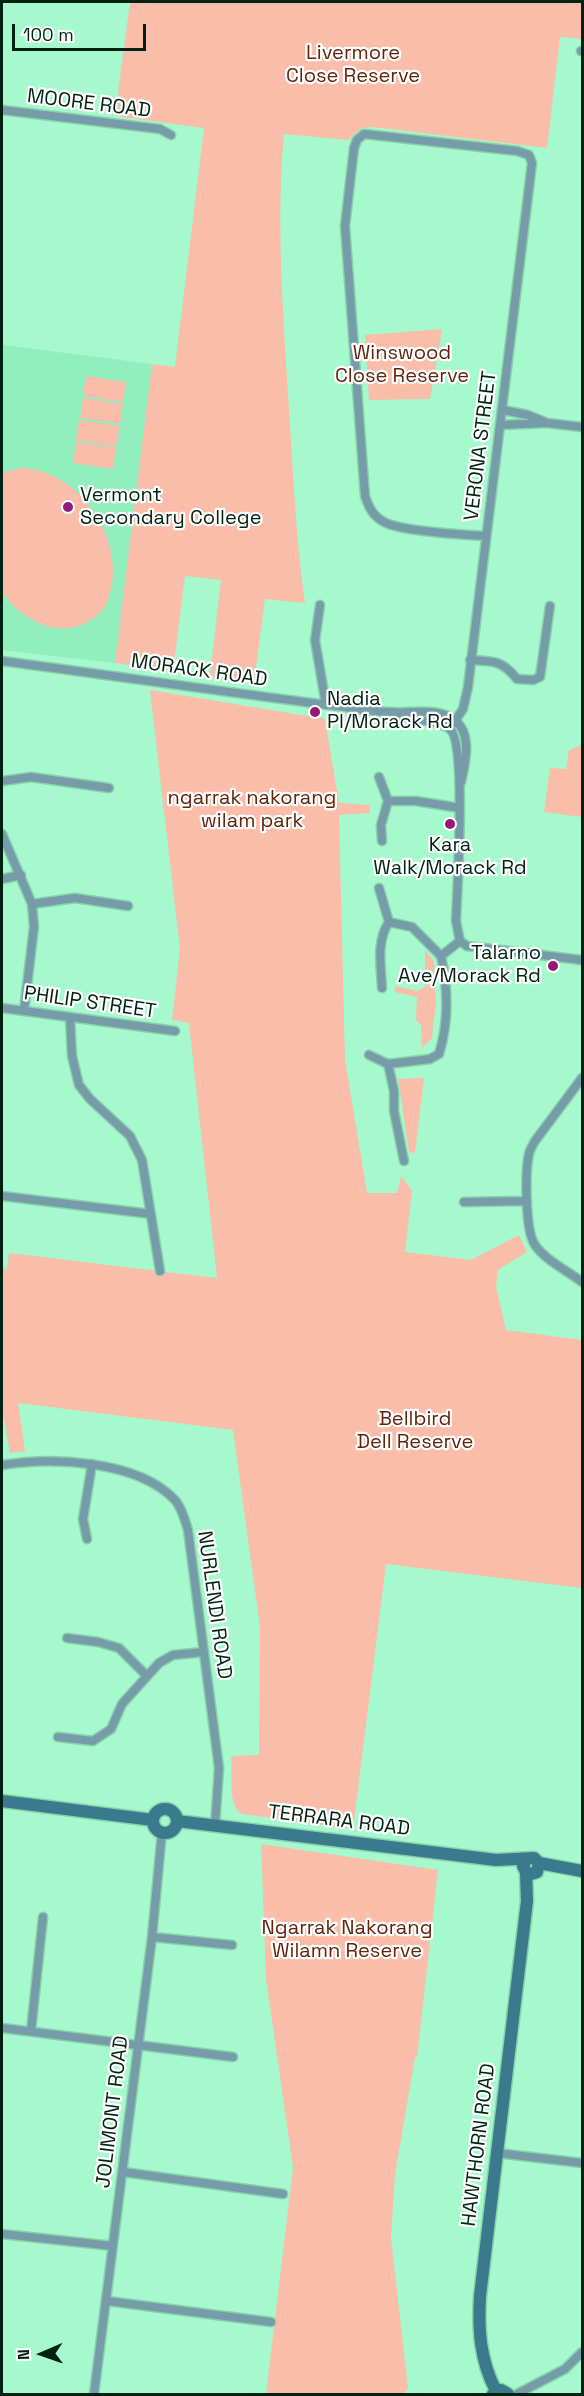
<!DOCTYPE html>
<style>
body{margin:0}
#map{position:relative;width:584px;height:2396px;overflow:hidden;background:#a6f9cc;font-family:"Space Grotesk",sans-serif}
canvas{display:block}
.frame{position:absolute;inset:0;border:3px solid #002212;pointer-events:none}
.north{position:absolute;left:12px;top:2324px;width:60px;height:60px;-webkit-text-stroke:4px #fff;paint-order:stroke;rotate:268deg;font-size:16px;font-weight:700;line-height:24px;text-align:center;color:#002212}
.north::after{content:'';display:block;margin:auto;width:21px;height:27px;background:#002212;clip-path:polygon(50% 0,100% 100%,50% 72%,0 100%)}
.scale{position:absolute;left:12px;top:24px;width:134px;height:27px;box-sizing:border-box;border:3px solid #002212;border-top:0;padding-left:8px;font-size:18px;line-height:21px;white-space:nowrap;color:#002212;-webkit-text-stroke:4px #fff;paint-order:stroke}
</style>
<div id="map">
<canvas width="584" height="2396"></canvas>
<div class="frame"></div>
<div class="north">N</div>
<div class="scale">100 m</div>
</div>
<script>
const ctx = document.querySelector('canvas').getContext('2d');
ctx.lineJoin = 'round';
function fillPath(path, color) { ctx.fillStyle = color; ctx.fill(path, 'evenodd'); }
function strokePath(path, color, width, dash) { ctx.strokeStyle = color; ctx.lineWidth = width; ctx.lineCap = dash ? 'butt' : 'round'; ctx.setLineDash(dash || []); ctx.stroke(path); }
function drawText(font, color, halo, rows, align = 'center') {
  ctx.font = font + ' "Space Grotesk",sans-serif'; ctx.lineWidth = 4.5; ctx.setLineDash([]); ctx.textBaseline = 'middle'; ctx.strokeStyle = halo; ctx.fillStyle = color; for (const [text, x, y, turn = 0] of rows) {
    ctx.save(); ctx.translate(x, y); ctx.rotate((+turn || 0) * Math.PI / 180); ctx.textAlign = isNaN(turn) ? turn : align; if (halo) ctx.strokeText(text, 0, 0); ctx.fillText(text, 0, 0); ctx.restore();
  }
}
const built = new Path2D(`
 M 2,345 L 152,364 L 115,663 L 2,650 Z`);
const green = new Path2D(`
 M 130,2 L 582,2 L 582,39 L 560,37 L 547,148 L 372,127 L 362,128 L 348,140 L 284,134 C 276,220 283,308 288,394 C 293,464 295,534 305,603 L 265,599 L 254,682 L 210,676 L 221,580 L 185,576 L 173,671 L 115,663 L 152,364 L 175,367 L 204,128 L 115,116 Z
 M 442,329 L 430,399 L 369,400 L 365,335 Z
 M 86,376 L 126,382 L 123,402 L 83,396 Z
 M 83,398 L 123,404 L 120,424 L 80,418 Z
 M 79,420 L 120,426 L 116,447 L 76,440 Z
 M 76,442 L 116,448 L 113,469 L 73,463 Z
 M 21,468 C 77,469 124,536 111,589 C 107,606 104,612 89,621 C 75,630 57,631 41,624 C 26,617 7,605 2,588 C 0,580 2,568 2,560 C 2,531 1,502 2,473 Z
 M 150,690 L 325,719 L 339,803 L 370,805 L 370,813 L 339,815 L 345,1060 L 367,1193 L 397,1193 L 401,1176 L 412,1191 L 405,1252 L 471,1260 L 519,1235 L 527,1252 L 498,1270 L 496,1287 L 506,1330 L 582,1340 L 582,1588 L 386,1564 L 353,1829 L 242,1814 C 227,1806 233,1773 231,1756 L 259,1755 L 260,1627 L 233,1430 L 18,1403 L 25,1451 L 10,1453 L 2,1409 L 2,1268 L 7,1269 L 9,1253 L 217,1278 L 189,1023 L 172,1020 L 180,949 Z
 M 582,745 L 582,817 L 544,812 L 550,768 L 566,769 L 569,750 Z
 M 425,950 L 434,961 L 436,1002 L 432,1038 L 422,1048 L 421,1025 L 416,1020 L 417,997 L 395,992 L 395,986 L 417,991 L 425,987 Z
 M 424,1078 L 415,1153 L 409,1152 L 398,1079 Z
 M 261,1844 L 438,1870 L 417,2057 L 415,2057 L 395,2174 L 391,2238 L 408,2388 L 404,2394 L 266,2394 L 293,2168 L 266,1979 Z`);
const street = new Path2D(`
 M 581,51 L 582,51
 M 2,110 L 160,129 L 171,135
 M 503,410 L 528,415 L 545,422
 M 500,425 L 547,423 L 582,427
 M 320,605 L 315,640 L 326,705
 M 470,660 C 493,661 502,660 517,679 L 533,680 L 540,677 L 550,606
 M 2,661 C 116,676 230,693 344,707 C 359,709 375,712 390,712 C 408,714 430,708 448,716 C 474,728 466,761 461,782
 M 397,715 C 410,719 441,721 450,729 C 467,744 457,891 456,921 L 460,941 L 467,946 L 582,960
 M 450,728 L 463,709 L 468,687 L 532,163 L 529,155 L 517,151 L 364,134 L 357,140 L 354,148 L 345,226 L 365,496 C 369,508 373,516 384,522 C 400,531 466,535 486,536
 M 379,777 L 388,801 L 381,825 L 382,841
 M 2,781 L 31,777 L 109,788
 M 388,801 L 416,801 L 460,808
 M 2,834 L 32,904 L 34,927 L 24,1011
 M 2,879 L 21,875
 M 379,888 L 389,922
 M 32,904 L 75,898 L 128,906
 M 382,988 C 381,966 376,941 389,922 L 412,927 L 441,956
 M 2,1008 L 175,1031
 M 70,1018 L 72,1056 L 79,1085 L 90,1099 L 130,1136 L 142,1160 L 160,1271
 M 369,1055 L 388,1064
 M 582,1078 L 535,1141 C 533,1145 530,1149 529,1154 C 525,1171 525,1231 535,1245 C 545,1260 568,1271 582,1282
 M 404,1161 L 394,1111 L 394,1091 L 388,1064 L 430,1059 L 439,1054 C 449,1022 448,988 441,956 L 460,941
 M 2,1196 L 151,1214
 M 464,1202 L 527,1201
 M 2,1465 C 52,1457 137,1460 175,1500 C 182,1508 185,1520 188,1530 L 219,1768 L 215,1826
 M 87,1539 L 83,1519 L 92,1464
 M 67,1638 L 98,1642 L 119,1648 L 147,1676
 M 58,1737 L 93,1741 L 111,1729 L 122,1704 L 159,1663 L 173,1655 L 204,1652
 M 152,1937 L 232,1945
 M 2,2028 L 233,2057
 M 31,2031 L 43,1917
 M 497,2153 L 582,2163
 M 123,2172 L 283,2194
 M 2,2234 L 113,2246
 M 107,2301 L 271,2322
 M 94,2394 L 152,1937 L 162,1832
 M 517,2394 L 565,2369 L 582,2352`);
const secondary = new Path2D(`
 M 2,1801 L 153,1820
 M153 1821a12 12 0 1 1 24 0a12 12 0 1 1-24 0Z
 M 177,1821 L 496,1860 L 534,1858 L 539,1863 L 537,1872 L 531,1874 L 526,1872 L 523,1866 L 526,1859
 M 539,1863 L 582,1871
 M 496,2391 C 480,2360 478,2330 480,2296 L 527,1901 L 526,1872
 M 493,2394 L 501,2390 L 508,2394`);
const markers = [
 [68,507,6,"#921976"],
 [315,712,6,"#921976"],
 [450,824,6,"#921976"],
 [553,966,6,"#921976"]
];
const parkNames = [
 ["Livermore",353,54],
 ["Close Reserve",353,77],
 ["Winswood",402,354],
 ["Close Reserve",402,377],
 ["ngarrak nakorang",252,799],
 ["wilam park",252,822],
 ["Bellbird",415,1420],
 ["Dell Reserve",415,1443],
 ["Ngarrak Nakorang",347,1929],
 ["Wilamn Reserve",347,1952]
];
const streetNames = [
 ["MOORE ROAD",89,104,7],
 ["VERONA STREET",481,446,-83],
 ["MORACK ROAD",199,671,8],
 ["PHILIP STREET",90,1003,8],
 ["NURLENDI ROAD",214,1605,82],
 ["TERRARA ROAD",339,1821,7],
 ["JOLIMONT ROAD",113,2112,-83],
 ["HAWTHORN ROAD",479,2145,-83]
];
const poiNames = [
 ["Vermont",80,496],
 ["Secondary College",80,519],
 ["Nadia",327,700],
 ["Pl/Morack Rd",327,723],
 ["Kara",450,846,"center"],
 ["Walk/Morack Rd",450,869,"center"],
 ["Talarno",541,954,"right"],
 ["Ave/Morack Rd",541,977,"right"]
];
fillPath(built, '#91eebd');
fillPath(green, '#fabda9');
strokePath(street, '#88d2ab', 11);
strokePath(secondary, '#88d2ab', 15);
strokePath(street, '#769ca9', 8);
strokePath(secondary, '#3b798c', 12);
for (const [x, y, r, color] of markers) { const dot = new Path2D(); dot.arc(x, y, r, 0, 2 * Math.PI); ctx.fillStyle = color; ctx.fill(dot); strokePath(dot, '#fff', 2); }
drawText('20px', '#61230a', '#fff', parkNames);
drawText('20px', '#002212', '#fff', streetNames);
drawText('20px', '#002212', '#fff', poiNames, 'left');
</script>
